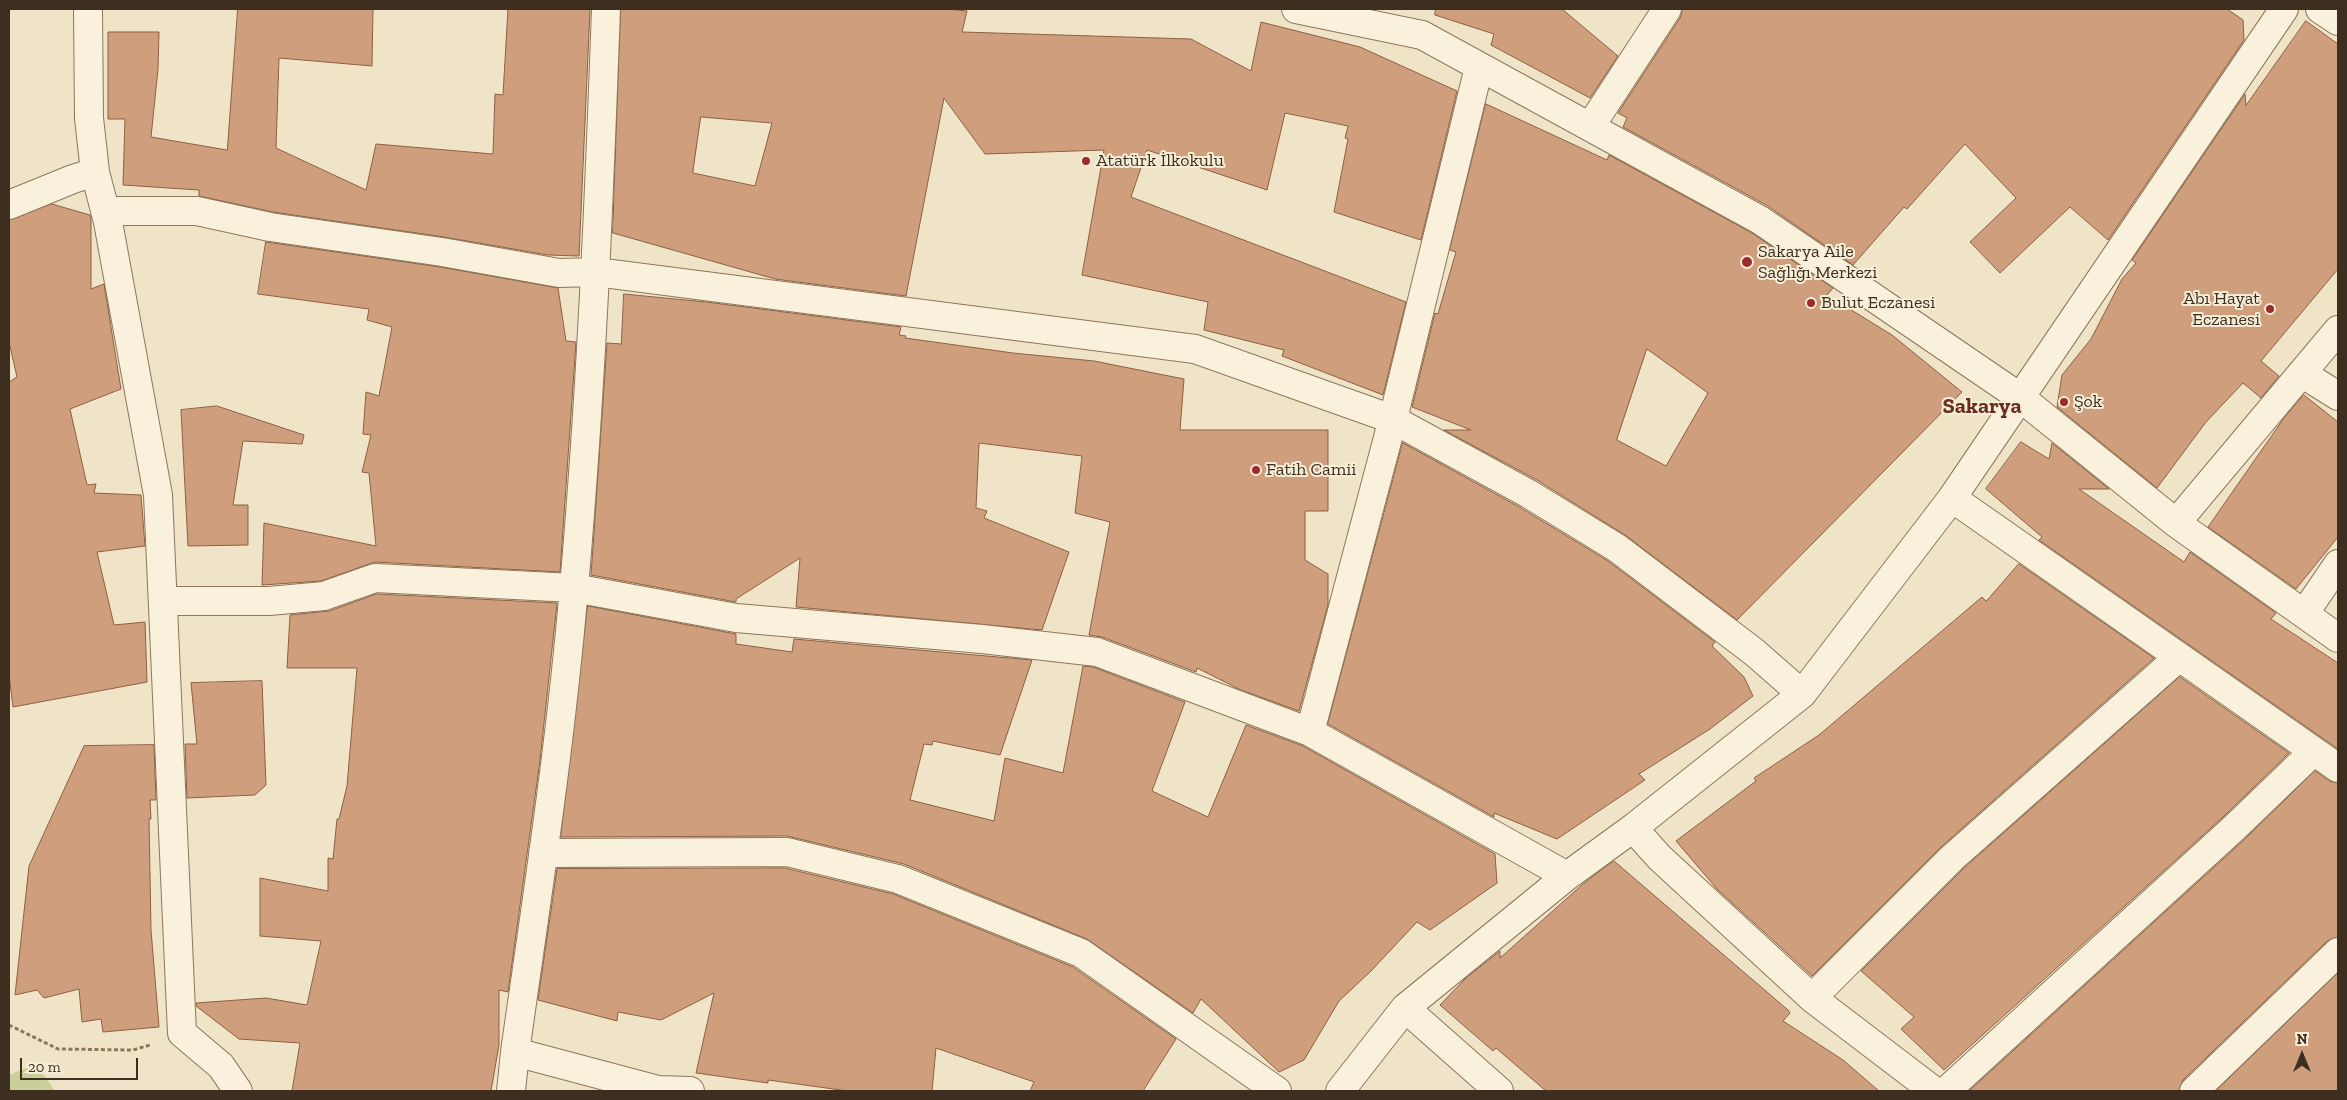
<!DOCTYPE html>
<meta charset="utf-8">
<style>
body{margin:0}
#map{position:relative;width:2347px;height:1100px;overflow:hidden;background:#f0e4c8;font-family:"Zilla Slab",serif}
canvas{display:block}
.frame{position:absolute;inset:0;border:10px solid #3d2e20;pointer-events:none}
.north{position:absolute;left:2277px;top:1030px;width:50px;height:50px;-webkit-text-stroke:4px #f7eed8;paint-order:stroke;rotate:0deg;font-size:14px;font-weight:700;line-height:20px;text-align:center;color:#3d2e20}
.north::after{content:'';display:block;margin:auto;width:18px;height:22px;background:#3d2e20;clip-path:polygon(50% 0,100% 100%,50% 72%,0 100%)}
.scale{position:absolute;left:20px;top:1058px;width:118px;height:22px;box-sizing:border-box;border:2px solid #3d2e20;border-top:0;padding-left:6px;font-size:15px;line-height:18px;white-space:nowrap;color:#3d2e20;-webkit-text-stroke:4px #f7eed8;paint-order:stroke}
</style>
<div id="map">
<canvas width="2347" height="1100"></canvas>
<div class="frame"></div>
<div class="north">N</div>
<div class="scale">20 m</div>
</div>
<script>
const ctx = document.querySelector('canvas').getContext('2d');
ctx.lineJoin = 'round';
function fillPath(path, color) { ctx.fillStyle = color; ctx.fill(path, 'evenodd'); }
function strokePath(path, color, width, dash) { ctx.strokeStyle = color; ctx.lineWidth = width; ctx.lineCap = dash ? 'butt' : 'round'; ctx.setLineDash(dash || []); ctx.stroke(path); }
function drawText(font, color, halo, rows, align = 'center') {
  ctx.font = font + ' "Zilla Slab",serif'; ctx.lineWidth = 4; ctx.setLineDash([]); ctx.textBaseline = 'middle'; ctx.strokeStyle = halo; ctx.fillStyle = color; for (const [text, x, y, turn = 0] of rows) {
    ctx.save(); ctx.translate(x, y); ctx.rotate((+turn || 0) * Math.PI / 180); ctx.textAlign = isNaN(turn) ? turn : align; if (halo) ctx.strokeText(text, 0, 0); ctx.fillText(text, 0, 0); ctx.restore();
  }
}
const green = new Path2D(`
 M 36,1064 L 55,1091 L 9,1091 L 9,1075 Z`);
const building = new Path2D(`
 M 238,9 L 373,9 L 372,66 L 279,58 L 276,148 L 366,190 L 376,144 L 493,154 L 495,94 L 503,95 L 508,9 L 590,9 L 579,256 L 548,255 L 444,237 L 273,212 L 199,196 L 199,190 L 123,185 L 125,119 L 108,119 L 108,32 L 159,32 L 158,69 L 151,137 L 227,150 Z
 M 621,9 L 946,9 L 967,11 L 962,32 L 1191,39 L 1251,71 L 1261,22 L 1360,47 L 1457,91 L 1421,240 L 1334,212 L 1348,139 L 1345,138 L 1348,126 L 1285,113 L 1267,190 L 1147,150 L 1131,197 L 1406,302 L 1383,395 L 1282,356 L 1284,350 L 1204,330 L 1208,302 L 1082,275 L 1104,150 L 985,154 L 944,98 L 906,296 L 775,279 L 613,233 ZM 701,117 L 772,123 L 755,186 L 693,173 Z
 M 1436,9 L 1562,9 L 1618,56 L 1590,98 L 1491,45 L 1494,34 L 1435,15 Z
 M 1683,9 L 2227,9 L 2243,20 L 2244,40 L 2108,240 L 2070,207 L 2000,273 L 1970,242 L 2016,198 L 1965,144 L 1907,209 L 1904,207 L 1853,265 L 1768,206 L 1623,127 L 1627,118 L 1618,113 L 1680,18 Z
 M 2306,21 L 2338,44 L 2338,269 L 2261,361 L 2279,376 L 2261,398 L 2243,383 L 2206,422 L 2157,488 L 2057,407 L 2062,375 L 2091,339 L 2122,279 L 2136,263 L 2132,260 L 2245,94 L 2246,105 Z
 M 1486,104 L 1607,160 L 1609,155 L 1752,233 L 1833,288 L 1827,295 L 1892,335 L 1962,392 L 1737,620 L 1625,535 L 1537,480 L 1444,430 L 1471,430 L 1412,407 L 1435,313 L 1438,314 L 1456,252 L 1450,250 ZM 1647,349 L 1708,393 L 1666,466 L 1617,440 Z
 M 52,204 L 90,215 L 91,219 L 91,289 L 104,284 L 121,389 L 70,409 L 87,485 L 96,484 L 94,493 L 141,495 L 145,546 L 97,552 L 114,625 L 145,622 L 147,682 L 13,707 L 9,675 L 9,382 L 17,377 L 9,342 L 9,220 Z
 M 266,242 L 440,267 L 558,288 L 566,341 L 576,342 L 560,572 L 375,562 L 321,581 L 262,585 L 264,523 L 376,546 L 369,473 L 362,472 L 371,435 L 363,434 L 366,392 L 379,396 L 392,327 L 367,320 L 369,309 L 258,294 Z
 M 624,294 L 706,302 L 901,327 L 899,335 L 906,336 L 905,338 L 1013,353 L 1094,361 L 1184,379 L 1180,430 L 1328,430 L 1328,511 L 1305,511 L 1305,560 L 1328,574 L 1328,605 L 1299,711 L 1241,690 L 1197,668 L 1196,672 L 1102,637 L 1089,635 L 1110,522 L 1075,513 L 1082,456 L 979,443 L 976,508 L 987,511 L 984,518 L 1069,552 L 1042,630 L 796,607 L 800,558 L 736,599 L 736,602 L 591,575 L 607,343 L 621,344 Z
 M 2304,395 L 2338,422 L 2338,537 L 2296,589 L 2208,527 L 2284,418 Z
 M 217,406 L 304,435 L 302,444 L 243,441 L 233,505 L 248,505 L 248,545 L 188,546 L 181,410 Z
 M 2021,442 L 2049,459 L 2052,443 L 2109,489 L 2079,489 L 2184,562 L 2190,552 L 2276,613 L 2271,619 L 2338,663 L 2338,749 L 2039,540 L 2042,537 L 1986,489 Z
 M 1403,443 L 1521,508 L 1608,561 L 1715,642 L 1712,646 L 1744,677 L 1753,696 L 1710,729 L 1639,774 L 1645,780 L 1557,839 L 1494,813 L 1494,817 L 1328,724 Z
 M 2019,564 L 2154,658 L 1942,846 L 1812,976 L 1717,889 L 1676,841 L 1756,781 L 1754,778 L 1819,735 L 1982,597 L 1986,601 Z
 M 377,594 L 557,603 L 540,760 L 508,992 L 499,990 L 499,1045 L 491,1091 L 292,1091 L 300,1043 L 239,1039 L 196,1006 L 196,1003 L 266,998 L 307,1005 L 321,941 L 260,936 L 260,878 L 328,891 L 328,858 L 333,859 L 337,819 L 339,819 L 347,786 L 357,668 L 287,668 L 290,615 L 329,611 Z
 M 588,606 L 736,634 L 736,644 L 792,652 L 794,639 L 1032,660 L 1000,755 L 933,741 L 932,745 L 924,744 L 910,800 L 994,821 L 1005,758 L 1063,773 L 1083,666 L 1093,667 L 1185,702 L 1152,791 L 1208,817 L 1246,725 L 1303,746 L 1495,854 L 1497,883 L 1430,930 L 1417,922 L 1371,971 L 1339,1001 L 1304,1060 L 1279,1072 L 1201,999 L 1193,1013 L 1087,939 L 904,864 L 787,836 L 561,837 Z
 M 2180,677 L 2289,753 L 2223,817 L 1944,1070 L 1901,1029 L 1914,1017 L 1861,971 L 1963,869 Z
 M 262,681 L 266,785 L 255,795 L 187,798 L 185,744 L 197,744 L 191,683 Z
 M 154,745 L 156,800 L 150,800 L 151,819 L 149,819 L 151,930 L 159,1027 L 103,1032 L 101,1019 L 82,1022 L 79,989 L 44,998 L 37,990 L 15,995 L 29,866 L 84,746 Z
 M 2315,771 L 2329,781 L 2338,783 L 2338,937 L 2327,941 L 2183,1080 L 2179,1091 L 1969,1091 L 2245,839 Z
 M 1614,861 L 1788,1010 L 1790,1013 L 1783,1021 L 1843,1060 L 1879,1091 L 1546,1091 L 1496,1048 L 1493,1051 L 1440,1005 L 1466,978 L 1500,951 L 1500,958 L 1583,884 Z
 M 785,868 L 893,894 L 1073,967 L 1176,1039 L 1143,1091 L 1030,1091 L 1034,1082 L 936,1048 L 932,1091 L 848,1091 L 768,1080 L 768,1083 L 696,1073 L 714,993 L 661,1020 L 618,1012 L 617,1021 L 538,1000 L 557,869 Z
 M 2338,973 L 2338,1091 L 2216,1091 Z`);
const path = new Path2D(`
 M 9,1025 L 58,1049 L 133,1050 L 150,1045`);
const minor = new Path2D(`
 M 88,9 L 89,118 L 95,172 L 108,222 L 158,495 L 182,1033 L 221,1066 L 238,1091
 M 1296,9 L 1422,35 L 1760,220 L 2021,398 L 2176,523 L 2338,638
 M 2320,9 L 2338,21
 M 1590,127 L 1667,9
 M 9,205 L 73,179 L 95,172
 M 105,211 L 197,211 L 270,227 L 442,252 L 559,273 L 596,272 L 1195,349 L 1392,419 L 1529,494 L 1617,548 L 1754,652 L 1802,694
 M 2303,374 L 2338,396
 M 1952,498 L 2338,768
 M 2176,523 L 2338,330
 M 163,601 L 269,601 L 324,596 L 375,578 L 574,588 L 736,618 L 982,639 L 1097,652 L 1310,732 L 1567,876
 M 2304,614 L 2338,564
 M 1310,732 L 1395,411 L 1479,67
 M 1633,828 L 1660,858 L 1812,998 L 1934,1091
 M 543,853 L 787,852 L 898,879 L 1081,953 L 1277,1091
 M 1812,998 L 1952,858 L 2178,658
 M 1405,1008 L 1499,1091
 M 515,1052 L 658,1090 L 690,1091
 M 511,1091 L 515,1052 C 537,897 561,743 574,587 C 591,395 599,202 606,9
 M 1340,1091 L 1405,1008 L 1567,876 L 1633,828 L 1802,694 L 1952,498 L 2284,9
 M 1946,1091 L 2234,828 L 2314,751
 M 2194,1091 L 2338,952`);
const markers = [
 [1086,161,5,"#9e2a2b"],
 [1747,262,6,"#9e2a2b"],
 [1811,303,5,"#9e2a2b"],
 [2270,309,5,"#9e2a2b"],
 [2064,402,5,"#9e2a2b"],
 [1256,470,5,"#9e2a2b"]
];
const poiNames = [
 ["Atatürk İlkokulu",1096,161],
 ["Sakarya Aile",1758,252],
 ["Sağlığı Merkezi",1758,273],
 ["Abı Hayat",2260,299,"right"],
 ["Eczanesi",2260,320,"right"],
 ["Bulut Eczanesi",1821,303],
 ["Şok",2074,402],
 ["Fatih Camii",1266,470]
];
const districtNames = [
 ["Sakarya",1982,407]
];
fillPath(green, '#c9cf9b');
fillPath(building, '#cf9f7d');
strokePath(building, '#8d5f41', 1);
strokePath(minor, '#8d765c', 30);
strokePath(path, '#8d765c', 3, [4, 2.5]);
strokePath(minor, '#faf1dc', 28);
for (const [x, y, r, color] of markers) { const dot = new Path2D(); dot.arc(x, y, r, 0, 2 * Math.PI); ctx.fillStyle = color; ctx.fill(dot); strokePath(dot, '#f7eed8', 2); }
drawText('18px', '#3d2e20', '#f7eed8', poiNames, 'left');
drawText('bold 22px', '#6b2e1e', '#f7eed8', districtNames);
</script>
